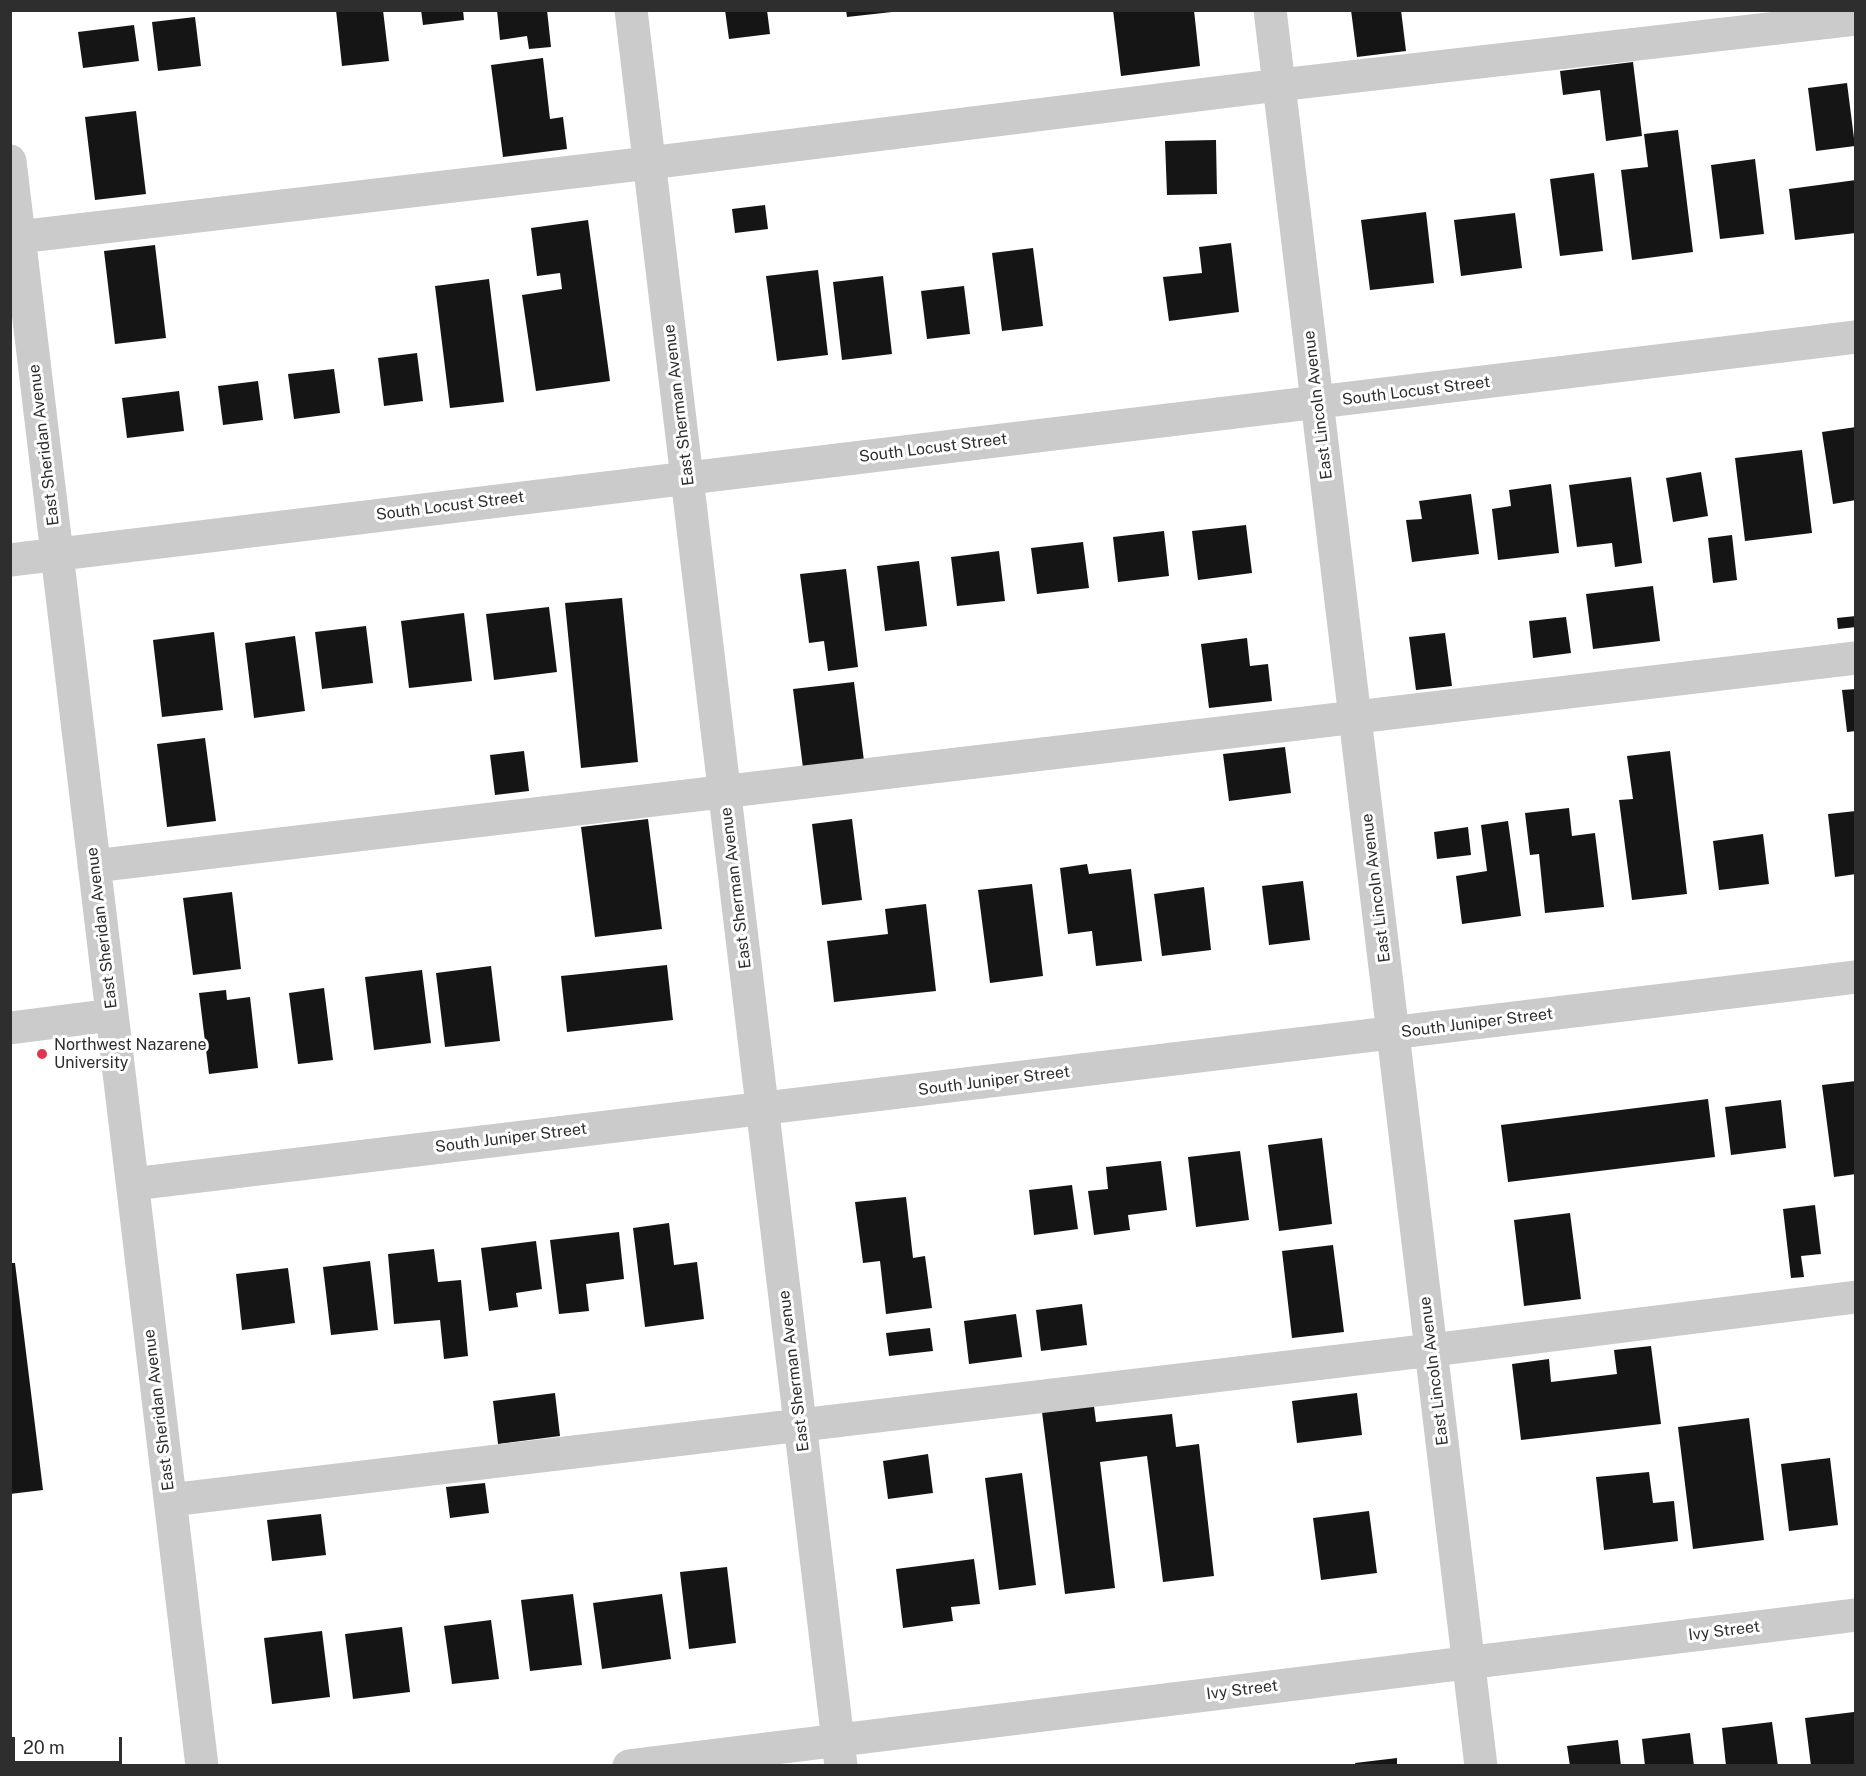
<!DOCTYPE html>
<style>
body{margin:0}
#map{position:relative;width:1866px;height:1776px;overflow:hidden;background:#fff;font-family:"Public Sans",sans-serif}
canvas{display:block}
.frame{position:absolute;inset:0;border:12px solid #2e2e2e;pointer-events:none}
.scale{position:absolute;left:12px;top:1737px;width:110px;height:27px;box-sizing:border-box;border:3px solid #2e2e2e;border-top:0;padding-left:8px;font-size:18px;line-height:21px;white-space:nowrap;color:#2e2e2e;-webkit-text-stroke:4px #fff;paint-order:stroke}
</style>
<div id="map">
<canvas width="1866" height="1776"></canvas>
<div class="frame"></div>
<div class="scale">20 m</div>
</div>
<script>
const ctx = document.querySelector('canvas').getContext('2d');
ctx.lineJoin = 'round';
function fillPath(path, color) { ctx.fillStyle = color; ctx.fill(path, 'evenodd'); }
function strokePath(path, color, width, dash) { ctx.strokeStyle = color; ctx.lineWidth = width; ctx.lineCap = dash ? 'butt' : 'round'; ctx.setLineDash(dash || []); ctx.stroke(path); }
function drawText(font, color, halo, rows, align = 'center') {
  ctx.font = font + ' "Public Sans",sans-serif'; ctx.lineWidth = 6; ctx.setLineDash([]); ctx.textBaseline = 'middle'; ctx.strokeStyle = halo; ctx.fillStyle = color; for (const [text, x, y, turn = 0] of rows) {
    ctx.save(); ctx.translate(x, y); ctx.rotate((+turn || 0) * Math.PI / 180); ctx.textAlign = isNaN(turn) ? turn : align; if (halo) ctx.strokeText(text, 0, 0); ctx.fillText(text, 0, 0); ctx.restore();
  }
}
const building = new Path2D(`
 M 336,10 L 383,10 L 389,61 L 342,66 Z
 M 421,10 L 463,10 L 464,20 L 423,25 Z
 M 497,10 L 547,10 L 551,47 L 529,49 L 527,36 L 500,40 Z
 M 725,10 L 767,10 L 770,34 L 729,39 Z
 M 846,10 L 892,10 L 892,12 L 847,17 Z
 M 1113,10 L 1194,10 L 1200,66 L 1121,76 Z
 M 1351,10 L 1401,10 L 1406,51 L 1357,57 Z
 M 195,17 L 201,66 L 158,71 L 152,22 Z
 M 134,25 L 139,61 L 83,68 L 78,32 Z
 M 543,58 L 550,119 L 563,117 L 567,149 L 503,157 L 491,65 Z
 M 1633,62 L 1642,136 L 1606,141 L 1600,90 L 1563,95 L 1560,71 Z
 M 1847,83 L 1855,146 L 1816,151 L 1808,88 Z
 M 136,111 L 146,194 L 95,200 L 85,117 Z
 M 1678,130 L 1693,252 L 1632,260 L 1621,170 L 1648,167 L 1644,134 Z
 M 1216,140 L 1217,194 L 1167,195 L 1165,141 Z
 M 1755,159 L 1764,234 L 1720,239 L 1711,165 Z
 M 1594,173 L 1603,251 L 1560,256 L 1550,179 Z
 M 1856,180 L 1856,233 L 1795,240 L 1789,189 Z
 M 765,205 L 768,229 L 735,233 L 732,209 Z
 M 1426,212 L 1434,283 L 1370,290 L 1361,220 Z
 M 1515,213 L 1522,268 L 1461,276 L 1454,220 Z
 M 588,220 L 610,381 L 536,391 L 522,295 L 562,289 L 560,273 L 537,276 L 531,228 Z
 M 1231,243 L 1239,312 L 1169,321 L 1163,277 L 1202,273 L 1199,247 Z
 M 155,245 L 166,338 L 115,344 L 104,251 Z
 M 1033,248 L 1043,326 L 1002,331 L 992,253 Z
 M 818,270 L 828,355 L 777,361 L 766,276 Z
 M 883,276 L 892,354 L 842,360 L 833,282 Z
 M 489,279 L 504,402 L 450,408 L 435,286 Z
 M 964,286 L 970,334 L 927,339 L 921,291 Z
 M 417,353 L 423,401 L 384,406 L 378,358 Z
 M 334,369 L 340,413 L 294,419 L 288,374 Z
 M 258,381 L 263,420 L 223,425 L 218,386 Z
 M 179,391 L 184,431 L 127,438 L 122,398 Z
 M 1856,427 L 1856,500 L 1833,504 L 1822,432 Z
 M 1802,450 L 1812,533 L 1745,541 L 1735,458 Z
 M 1701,472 L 1708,516 L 1673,522 L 1666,478 Z
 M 1631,477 L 1642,563 L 1615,567 L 1612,543 L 1577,547 L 1569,485 Z
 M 1551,484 L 1559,553 L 1498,560 L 1492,509 L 1511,506 L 1509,490 Z
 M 1471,494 L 1479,554 L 1412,562 L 1406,520 L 1422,519 L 1419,501 Z
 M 1246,525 L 1252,573 L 1198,580 L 1192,531 Z
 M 1164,531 L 1169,576 L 1118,582 L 1113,537 Z
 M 1732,535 L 1737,580 L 1713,583 L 1708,538 Z
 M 1083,542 L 1089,588 L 1037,594 L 1031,548 Z
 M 999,551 L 1005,601 L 957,606 L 951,557 Z
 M 919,561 L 927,626 L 885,631 L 877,566 Z
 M 846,569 L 858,667 L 828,671 L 824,641 L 809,643 L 800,574 Z
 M 1653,586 L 1660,641 L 1593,649 L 1586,594 Z
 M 622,598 L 638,762 L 581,768 L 565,603 Z
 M 549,607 L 557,672 L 494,680 L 486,614 Z
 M 464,613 L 472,681 L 409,688 L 401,621 Z
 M 1856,616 L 1856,627 L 1838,629 L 1837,618 Z
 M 1566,617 L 1571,653 L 1533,658 L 1529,621 Z
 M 366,626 L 373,683 L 322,689 L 315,632 Z
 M 214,632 L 223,710 L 162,717 L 153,640 Z
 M 1445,633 L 1452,686 L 1416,690 L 1409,637 Z
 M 295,636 L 305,711 L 254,718 L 245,643 Z
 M 1247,638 L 1250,666 L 1268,664 L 1272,701 L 1209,708 L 1201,644 Z
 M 854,682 L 864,761 L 803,768 L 793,689 Z
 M 1856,689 L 1856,731 L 1847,732 L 1842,690 Z
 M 205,738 L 216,821 L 167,827 L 157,744 Z
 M 1285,747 L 1291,793 L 1229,801 L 1223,754 Z
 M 524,751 L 529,791 L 495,795 L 490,755 Z
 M 1670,751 L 1687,894 L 1632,900 L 1619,800 L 1633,799 L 1627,756 Z
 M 1569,808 L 1572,836 L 1595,833 L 1604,907 L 1545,913 L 1539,854 L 1530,855 L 1525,813 Z
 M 1856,811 L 1856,874 L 1835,877 L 1828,814 Z
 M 648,819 L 662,929 L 595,937 L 581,827 Z
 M 852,819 L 862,900 L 822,905 L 812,824 Z
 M 1508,821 L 1521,916 L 1462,924 L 1456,876 L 1487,871 L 1481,825 Z
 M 1468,827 L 1471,855 L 1437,859 L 1434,832 Z
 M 1763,834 L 1769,884 L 1719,890 L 1713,841 Z
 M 1087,864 L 1089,874 L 1131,869 L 1142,961 L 1096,966 L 1092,931 L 1068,934 L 1060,868 Z
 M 1303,881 L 1310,940 L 1269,945 L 1262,886 Z
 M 1032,884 L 1043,976 L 990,983 L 978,890 Z
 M 1204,887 L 1211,950 L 1162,956 L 1154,894 Z
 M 232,892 L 241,969 L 193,975 L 183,898 Z
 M 926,904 L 936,991 L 834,1002 L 827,941 L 888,934 L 885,909 Z
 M 667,965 L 673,1020 L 567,1032 L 561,976 Z
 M 491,966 L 500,1041 L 445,1047 L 436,973 Z
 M 422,970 L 431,1043 L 374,1050 L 365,977 Z
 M 324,988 L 333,1060 L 298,1064 L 289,993 Z
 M 226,990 L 227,1000 L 250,997 L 258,1068 L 209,1074 L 199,993 Z
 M 1856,1081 L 1856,1174 L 1834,1177 L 1822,1085 Z
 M 1708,1099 L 1715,1157 L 1508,1182 L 1501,1125 Z
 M 1781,1100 L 1786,1148 L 1731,1155 L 1725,1107 Z
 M 1322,1138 L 1332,1224 L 1279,1231 L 1268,1145 Z
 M 1240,1151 L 1249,1220 L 1196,1227 L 1188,1157 Z
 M 1161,1161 L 1167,1210 L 1128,1215 L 1130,1230 L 1094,1235 L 1088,1191 L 1108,1189 L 1106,1167 Z
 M 1072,1185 L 1078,1229 L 1034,1235 L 1029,1190 Z
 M 906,1197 L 913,1258 L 925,1256 L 932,1308 L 886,1314 L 880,1261 L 863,1263 L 855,1202 Z
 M 1815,1205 L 1821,1254 L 1801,1256 L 1804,1277 L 1791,1278 L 1783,1209 Z
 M 1570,1213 L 1581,1299 L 1524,1306 L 1514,1220 Z
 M 669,1223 L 674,1265 L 697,1262 L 704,1319 L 645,1327 L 633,1228 Z
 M 619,1232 L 624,1279 L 586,1284 L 589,1311 L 559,1314 L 550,1240 Z
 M 536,1241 L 542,1289 L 516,1293 L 518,1307 L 489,1311 L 481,1248 Z
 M 1333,1245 L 1344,1332 L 1292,1338 L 1282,1251 Z
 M 434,1249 L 438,1282 L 461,1280 L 468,1356 L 444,1359 L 440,1320 L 394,1324 L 388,1254 Z
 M 370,1261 L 378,1330 L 331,1335 L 323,1267 Z
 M 10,1263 L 15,1263 L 43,1490 L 10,1494 Z
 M 288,1268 L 295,1323 L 242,1330 L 236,1274 Z
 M 1082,1304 L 1087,1345 L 1041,1351 L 1036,1310 Z
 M 1016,1314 L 1022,1357 L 969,1364 L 964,1321 Z
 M 930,1328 L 933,1351 L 889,1356 L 886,1333 Z
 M 1651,1346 L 1661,1424 L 1521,1440 L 1512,1364 L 1549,1359 L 1551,1382 L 1617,1374 L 1614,1350 Z
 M 555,1393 L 560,1436 L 498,1444 L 493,1401 Z
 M 1357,1393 L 1362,1435 L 1297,1443 L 1292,1401 Z
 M 1094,1406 L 1096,1422 L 1172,1414 L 1176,1447 L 1199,1444 L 1214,1576 L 1163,1582 L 1147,1456 L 1100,1462 L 1115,1588 L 1065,1594 L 1042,1412 Z
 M 1749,1418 L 1764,1540 L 1693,1549 L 1678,1427 Z
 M 928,1454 L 933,1493 L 888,1499 L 883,1461 Z
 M 1830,1458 L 1838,1525 L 1789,1531 L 1781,1464 Z
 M 1649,1472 L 1653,1503 L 1674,1501 L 1678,1541 L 1604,1550 L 1596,1477 Z
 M 1022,1473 L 1036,1585 L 999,1590 L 985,1478 Z
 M 485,1483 L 489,1513 L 450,1518 L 446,1487 Z
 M 1369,1511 L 1377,1573 L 1321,1580 L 1313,1518 Z
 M 321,1514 L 326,1555 L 272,1561 L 267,1520 Z
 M 974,1559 L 980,1604 L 951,1607 L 953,1621 L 903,1628 L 896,1569 Z
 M 727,1567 L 736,1643 L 689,1649 L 680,1572 Z
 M 573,1594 L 582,1665 L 530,1671 L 521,1600 Z
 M 662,1594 L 671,1659 L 602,1669 L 593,1603 Z
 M 491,1620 L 499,1679 L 452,1684 L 444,1626 Z
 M 402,1627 L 410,1692 L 353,1699 L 345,1634 Z
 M 322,1631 L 330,1697 L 272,1704 L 264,1638 Z
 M 1854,1712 L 1856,1766 L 1811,1766 L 1805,1718 Z
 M 1772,1722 L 1778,1766 L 1726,1766 L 1722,1728 Z
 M 1690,1733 L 1694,1766 L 1645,1766 L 1642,1739 Z
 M 1618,1740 L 1621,1766 L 1570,1766 L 1567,1746 Z
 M 1397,1758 L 1397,1766 L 1356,1766 L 1355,1763 Z`);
const minor = new Path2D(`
 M 631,10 L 841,1766
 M 1270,10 L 1481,1766
 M 10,161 L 202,1766
 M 10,238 L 649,163 L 1279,85 L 1856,19
 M 10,560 L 1856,337
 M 94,866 L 1856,658
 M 10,1028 L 112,1015
 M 133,1184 L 1856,977
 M 170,1500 L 1432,1350 L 1856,1297
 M 629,1766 L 1856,1615`);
const markers = [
 [42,1054,6,"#dd384f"]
];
const streetNames = [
 ["South Locust Street",1416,391,-7],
 ["East Sherman Avenue",679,405,-97],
 ["East Lincoln Avenue",1318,405,-97],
 ["East Sheridan Avenue",44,445,-97],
 ["South Locust Street",933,448,-7],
 ["South Locust Street",450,506,-7],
 ["East Sherman Avenue",736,888,-97],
 ["East Lincoln Avenue",1376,888,-97],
 ["East Sheridan Avenue",102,928,-97],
 ["South Juniper Street",1477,1023,-7],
 ["South Juniper Street",994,1081,-7],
 ["South Juniper Street",511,1138,-7],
 ["East Sherman Avenue",794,1371,-97],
 ["East Lincoln Avenue",1434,1371,-97],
 ["East Sheridan Avenue",159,1410,-97],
 ["Ivy Street",1724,1631,-7],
 ["Ivy Street",1242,1690,-7]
];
const poiNames = [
 ["Northwest Nazarene",54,1045],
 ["University",54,1063]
];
fillPath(building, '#151515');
strokePath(minor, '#cbcbcb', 33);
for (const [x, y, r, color] of markers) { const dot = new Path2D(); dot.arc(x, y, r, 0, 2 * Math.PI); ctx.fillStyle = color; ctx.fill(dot); strokePath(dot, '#fff', 2); }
drawText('16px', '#2e2e2e', '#fff', streetNames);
drawText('16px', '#2e2e2e', '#fff', poiNames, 'left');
</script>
